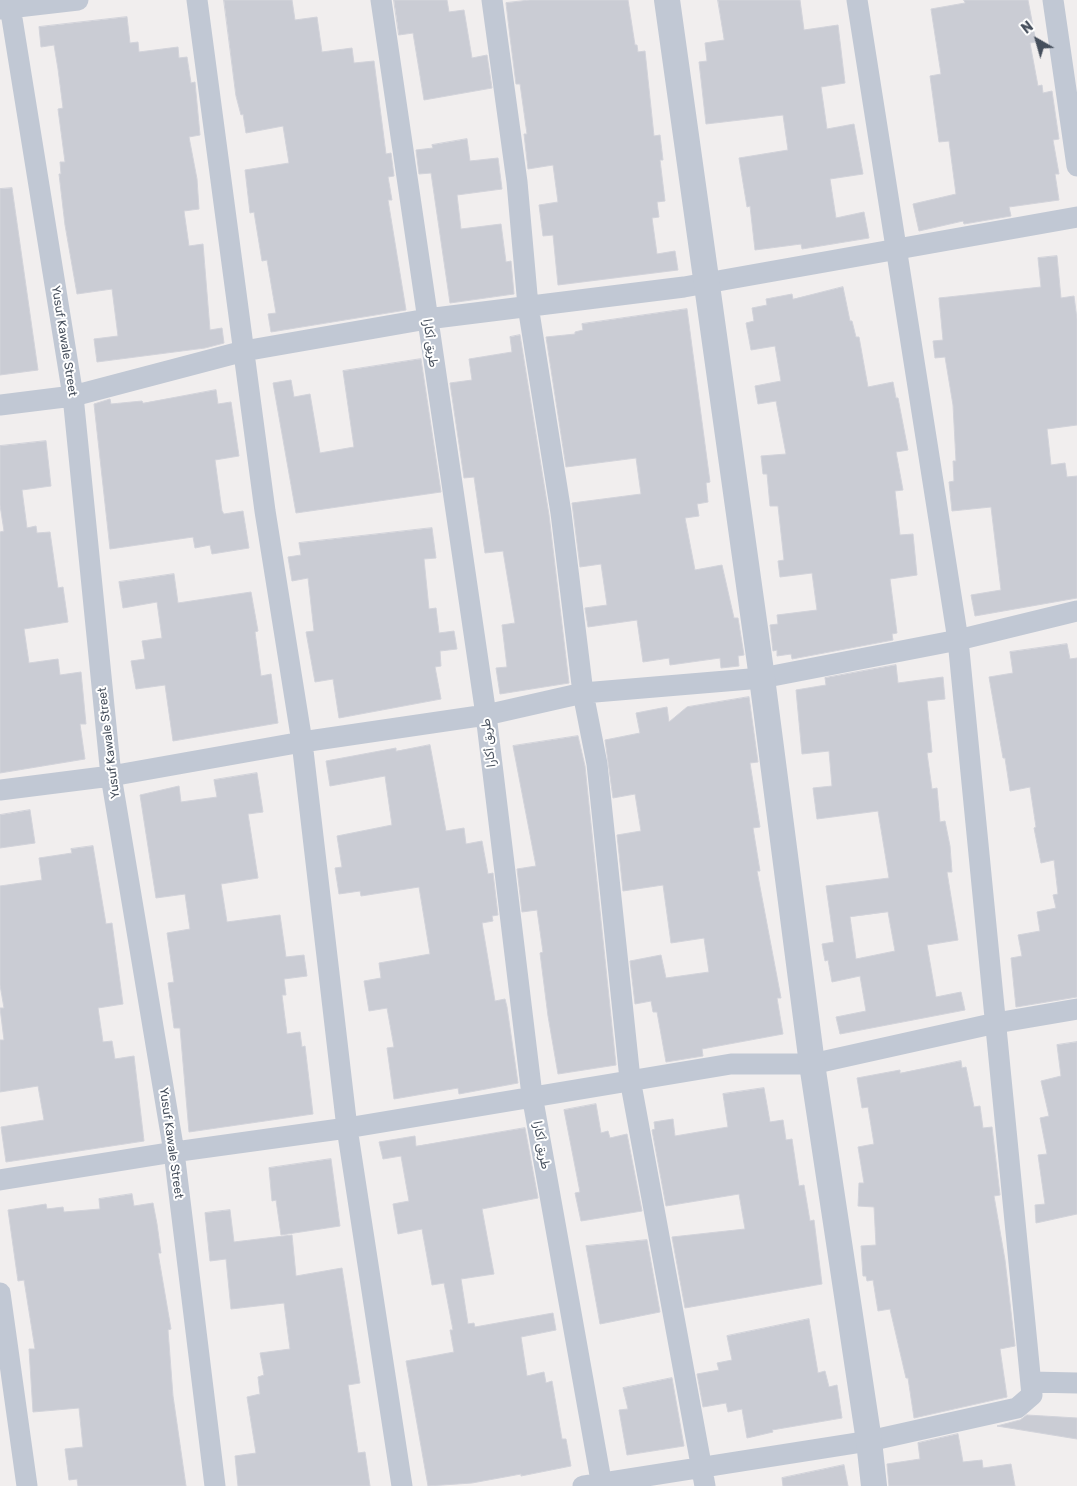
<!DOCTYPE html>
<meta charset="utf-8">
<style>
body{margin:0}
#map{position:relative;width:1077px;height:1486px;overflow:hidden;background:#f1eeee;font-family:Rubik,sans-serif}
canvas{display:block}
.north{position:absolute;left:1012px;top:15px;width:50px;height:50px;-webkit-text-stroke:4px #fff;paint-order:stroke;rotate:322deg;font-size:14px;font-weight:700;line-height:20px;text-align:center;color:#464f5c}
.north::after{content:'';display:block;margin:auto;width:18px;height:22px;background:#464f5c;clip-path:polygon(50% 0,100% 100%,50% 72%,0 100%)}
</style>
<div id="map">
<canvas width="1077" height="1486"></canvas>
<div class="north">N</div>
</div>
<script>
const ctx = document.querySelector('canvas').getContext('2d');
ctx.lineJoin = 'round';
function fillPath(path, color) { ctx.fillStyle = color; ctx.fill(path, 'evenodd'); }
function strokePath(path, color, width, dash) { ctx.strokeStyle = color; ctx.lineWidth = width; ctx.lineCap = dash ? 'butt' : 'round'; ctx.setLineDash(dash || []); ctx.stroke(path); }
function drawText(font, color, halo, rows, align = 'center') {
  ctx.font = font + ' Rubik,Cairo,sans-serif'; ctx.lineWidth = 4; ctx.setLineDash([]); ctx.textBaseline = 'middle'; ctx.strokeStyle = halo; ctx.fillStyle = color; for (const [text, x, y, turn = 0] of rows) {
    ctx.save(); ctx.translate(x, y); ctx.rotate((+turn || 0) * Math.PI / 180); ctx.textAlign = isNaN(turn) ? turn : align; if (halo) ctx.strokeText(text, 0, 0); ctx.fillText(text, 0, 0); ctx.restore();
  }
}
const building = new Path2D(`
 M 224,0 L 292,0 L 295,20 L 317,17 L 322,52 L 352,48 L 354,63 L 374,61 L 386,154 L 391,153 L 394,176 L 388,177 L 392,200 L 388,200 L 406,310 L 271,332 L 268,314 L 276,313 L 267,260 L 262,261 L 254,212 L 250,213 L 245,170 L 289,163 L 283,126 L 246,133 L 243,114 L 241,115 L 236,96 Z
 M 394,0 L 447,0 L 449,12 L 464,10 L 472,58 L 487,55 L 492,88 L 424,100 L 413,33 L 399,35 Z
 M 530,0 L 628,0 L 635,45 L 637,45 L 638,52 L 645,51 L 654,136 L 660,135 L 663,160 L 660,160 L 665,201 L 657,202 L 659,217 L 652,218 L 657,254 L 675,251 L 678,270 L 558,285 L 553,235 L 543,236 L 539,205 L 558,202 L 553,165 L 528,169 L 524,134 L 527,134 L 520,84 L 516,84 L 510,37 L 506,3 Z
 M 718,0 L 800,0 L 804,30 L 838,25 L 845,83 L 821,87 L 827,129 L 854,124 L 863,174 L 830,179 L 836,218 L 864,212 L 869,238 L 802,249 L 801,244 L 755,250 L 750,206 L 747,207 L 739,158 L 788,150 L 783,115 L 706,124 L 699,62 L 707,61 L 705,43 L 724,40 Z
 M 964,0 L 1028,0 L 1036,42 L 1030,43 L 1038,86 L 1042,85 L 1043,93 L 1052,91 L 1059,139 L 1053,140 L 1059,174 L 1055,174 L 1059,200 L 1009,207 L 1011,216 L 964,224 L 963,221 L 919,231 L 913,204 L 956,194 L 949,141 L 939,142 L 930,76 L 941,74 L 931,9 L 965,3 Z
 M 127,17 L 130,43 L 138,42 L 139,52 L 178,47 L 179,58 L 187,57 L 191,83 L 195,82 L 200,135 L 189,137 L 197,179 L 199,209 L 184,211 L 189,246 L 203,244 L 210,330 L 222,328 L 224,343 L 205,348 L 97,362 L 94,339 L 118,336 L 112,289 L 77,294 L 65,225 L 59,174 L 61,174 L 60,162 L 65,162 L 58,109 L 63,108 L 58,69 L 54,45 L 41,47 L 39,27 Z
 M 467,139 L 470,161 L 498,158 L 502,189 L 457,195 L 461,229 L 501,224 L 506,262 L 511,261 L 514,294 L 450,303 L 431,173 L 419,174 L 416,150 L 433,148 L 432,145 Z
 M 12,188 L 38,370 L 0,375 L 0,189 Z
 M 1057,256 L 1061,298 L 1074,296 L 1077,319 L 1077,425 L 1047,429 L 1051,465 L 1065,463 L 1067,477 L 1077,476 L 1077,598 L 975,616 L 971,595 L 1001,590 L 991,507 L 952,511 L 949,482 L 954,481 L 953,461 L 956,461 L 953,405 L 945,357 L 935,358 L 933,341 L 943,340 L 939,298 L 1041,287 L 1038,258 Z
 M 843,287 L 850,321 L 852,321 L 856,337 L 859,337 L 868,387 L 893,382 L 896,398 L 898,398 L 908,450 L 896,452 L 903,490 L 895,491 L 900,535 L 913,534 L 917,575 L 890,579 L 897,633 L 892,634 L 893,640 L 792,659 L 791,654 L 777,656 L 777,650 L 773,651 L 770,625 L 778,624 L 777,615 L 817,610 L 812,573 L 780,577 L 778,561 L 784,560 L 778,506 L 770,506 L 767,474 L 763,474 L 761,456 L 786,454 L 776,401 L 758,404 L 755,386 L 781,381 L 775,346 L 751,350 L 746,323 L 754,321 L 752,308 L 767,305 L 766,299 L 792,294 L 793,299 Z
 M 687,309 L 710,482 L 706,483 L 708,502 L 697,504 L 699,516 L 685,518 L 695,570 L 722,565 L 734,618 L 738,618 L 744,655 L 738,656 L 739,666 L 721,668 L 720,658 L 670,665 L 669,658 L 643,662 L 637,620 L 588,627 L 585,608 L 607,605 L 601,564 L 580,567 L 572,503 L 641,494 L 636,458 L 566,467 L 546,337 L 575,334 L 575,332 L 583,330 L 582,324 Z
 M 520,335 L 549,515 L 569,683 L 500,694 L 496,668 L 507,667 L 502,625 L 515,623 L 503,551 L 485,553 L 474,477 L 464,478 L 450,383 L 472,380 L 469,359 L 512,352 L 510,337 Z
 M 421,359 L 441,492 L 296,513 L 273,383 L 291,380 L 294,397 L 310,394 L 320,453 L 354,447 L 343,371 Z
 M 216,390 L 218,404 L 231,402 L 239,456 L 215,460 L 222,511 L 224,514 L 243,511 L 249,548 L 212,554 L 210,545 L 195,548 L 193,537 L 110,549 L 94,404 L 110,399 L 111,404 L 142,401 L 143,403 Z
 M 46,441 L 51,486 L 22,490 L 27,528 L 36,526 L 37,533 L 50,532 L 58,588 L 63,587 L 68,622 L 24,629 L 29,663 L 58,659 L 60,675 L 81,672 L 86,724 L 80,724 L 85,759 L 0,773 L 0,532 L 4,531 L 0,505 L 0,446 Z
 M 432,528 L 436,558 L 424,559 L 429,609 L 436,608 L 439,633 L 454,631 L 457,649 L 440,651 L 441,666 L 435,667 L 441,699 L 339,718 L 333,679 L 315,682 L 306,632 L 314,631 L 308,578 L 292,581 L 288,557 L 301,555 L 299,543 Z
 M 174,574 L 178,603 L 251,592 L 258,631 L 255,632 L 261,676 L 271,674 L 278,723 L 173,741 L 165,685 L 136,689 L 131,661 L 145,659 L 142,641 L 162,638 L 157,602 L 123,608 L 119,582 Z
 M 1067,644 L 1070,659 L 1077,658 L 1077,997 L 1016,1007 L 1011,958 L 1022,956 L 1018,935 L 1040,931 L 1037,912 L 1056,908 L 1053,895 L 1058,894 L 1054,860 L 1041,863 L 1034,828 L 1036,827 L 1030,787 L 1010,791 L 1005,758 L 1003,758 L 989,677 L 1013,673 L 1010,652 Z
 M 896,665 L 898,683 L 943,677 L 945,699 L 927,701 L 932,752 L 927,753 L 932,789 L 937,788 L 940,822 L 945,821 L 950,846 L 952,872 L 947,872 L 958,940 L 927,945 L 936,997 L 961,992 L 965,1010 L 840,1034 L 836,1017 L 866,1011 L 860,976 L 832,982 L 828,960 L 825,961 L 822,944 L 834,942 L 826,886 L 889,878 L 878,811 L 817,819 L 813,788 L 832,786 L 829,751 L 802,754 L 796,690 L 826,685 L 825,678 ZM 888,912 L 895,951 L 856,959 L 850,917 Z
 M 749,697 L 758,762 L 750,763 L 760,827 L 753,828 L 760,871 L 757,871 L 781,998 L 777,998 L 783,1034 L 702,1049 L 703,1056 L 666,1062 L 657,1012 L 653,1012 L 651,1001 L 635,1004 L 630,961 L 661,955 L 666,978 L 709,972 L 704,938 L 671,943 L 663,885 L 623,891 L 617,835 L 641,831 L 635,794 L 613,798 L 605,740 L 640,733 L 636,713 L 667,707 L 669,722 L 687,707 Z
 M 578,736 L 585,766 L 616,1065 L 558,1074 L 548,1016 L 540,953 L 543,952 L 537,910 L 522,912 L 517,869 L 536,866 L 513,746 Z
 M 430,745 L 446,831 L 464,828 L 466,844 L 482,841 L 488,874 L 493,873 L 498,915 L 492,916 L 493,921 L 482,923 L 495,1001 L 505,999 L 507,1007 L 518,1083 L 459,1094 L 458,1088 L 394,1099 L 387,1048 L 394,1047 L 387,1008 L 369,1011 L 364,981 L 381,978 L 379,963 L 430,954 L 419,887 L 361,896 L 360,891 L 339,894 L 335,868 L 342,867 L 337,836 L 392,825 L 385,776 L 330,786 L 326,761 L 396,748 L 396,751 Z
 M 257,773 L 263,812 L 248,814 L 258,878 L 221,884 L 227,922 L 280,915 L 286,957 L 304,955 L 307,976 L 284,979 L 286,995 L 282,995 L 287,1034 L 300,1032 L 302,1047 L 305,1046 L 313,1114 L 189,1132 L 180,1028 L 174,1028 L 168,983 L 174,982 L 167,933 L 190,929 L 185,894 L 156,898 L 140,795 L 179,786 L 181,802 L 217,797 L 214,780 Z
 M 30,810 L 35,843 L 0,848 L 0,815 Z
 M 93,846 L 106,924 L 112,923 L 123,1004 L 98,1008 L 103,1042 L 112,1041 L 115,1059 L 134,1056 L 144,1141 L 6,1162 L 1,1127 L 44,1120 L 38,1086 L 0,1092 L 0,1040 L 4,1040 L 0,1008 L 4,1008 L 0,985 L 0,886 L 42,880 L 39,858 L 72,853 L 71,849 Z
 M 1077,1042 L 1077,1214 L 1036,1223 L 1035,1205 L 1045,1204 L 1038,1155 L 1047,1154 L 1040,1118 L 1049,1116 L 1041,1081 L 1061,1076 L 1057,1045 Z
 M 961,1061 L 962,1068 L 966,1067 L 974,1107 L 980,1106 L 983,1128 L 992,1127 L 1000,1195 L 994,1196 L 1005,1260 L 1015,1346 L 1000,1349 L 1007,1397 L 914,1418 L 908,1378 L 906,1378 L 890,1309 L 878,1311 L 873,1280 L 867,1281 L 866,1276 L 863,1276 L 861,1246 L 876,1245 L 874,1207 L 858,1206 L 859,1183 L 864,1183 L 858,1147 L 874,1144 L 868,1107 L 862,1108 L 857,1078 L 900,1070 L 900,1073 Z
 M 764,1088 L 770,1122 L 783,1120 L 786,1140 L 792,1139 L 799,1186 L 804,1185 L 810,1221 L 814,1220 L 822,1284 L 685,1308 L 672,1237 L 745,1229 L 739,1194 L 666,1206 L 652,1130 L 655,1129 L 654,1122 L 673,1119 L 675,1136 L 728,1127 L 723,1094 Z
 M 596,1104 L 601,1133 L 608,1131 L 610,1138 L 627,1134 L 642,1211 L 581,1221 L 575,1193 L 580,1192 L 564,1110 Z
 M 525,1128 L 538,1198 L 482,1209 L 494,1274 L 461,1279 L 468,1324 L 474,1323 L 475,1327 L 553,1313 L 556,1330 L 521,1337 L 527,1376 L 544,1372 L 546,1383 L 552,1381 L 562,1439 L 566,1439 L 571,1466 L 521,1476 L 521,1474 L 472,1483 L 428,1486 L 406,1361 L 454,1352 L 450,1330 L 453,1330 L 444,1283 L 432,1285 L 422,1229 L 398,1234 L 393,1204 L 409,1201 L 401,1156 L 383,1159 L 379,1142 L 415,1136 L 416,1146 Z
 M 331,1159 L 340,1226 L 281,1235 L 276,1200 L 272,1201 L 269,1168 Z
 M 132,1194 L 134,1206 L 153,1203 L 157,1224 L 161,1253 L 158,1253 L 171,1329 L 168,1330 L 173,1396 L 186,1486 L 78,1486 L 77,1479 L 69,1480 L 65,1449 L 83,1447 L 79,1408 L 33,1412 L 29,1349 L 35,1349 L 24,1280 L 18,1281 L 8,1210 L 46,1204 L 47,1209 L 63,1207 L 64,1212 L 100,1209 L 99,1199 Z
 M 230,1210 L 234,1242 L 292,1235 L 296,1276 L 342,1268 L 360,1383 L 348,1385 L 358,1453 L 365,1452 L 370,1486 L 238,1486 L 235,1456 L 256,1453 L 247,1397 L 260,1394 L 258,1377 L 264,1375 L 260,1353 L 290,1349 L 284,1303 L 231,1309 L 226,1259 L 210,1261 L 205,1213 Z
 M 647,1240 L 660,1312 L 600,1324 L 586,1246 Z
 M 809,1319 L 818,1373 L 825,1371 L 829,1387 L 837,1385 L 842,1418 L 772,1430 L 773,1432 L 747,1438 L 742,1409 L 728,1412 L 726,1403 L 703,1407 L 697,1374 L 719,1370 L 717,1363 L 732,1360 L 727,1336 Z
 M 672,1378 L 684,1446 L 627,1455 L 619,1410 L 628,1409 L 623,1388 Z
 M 1027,1415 L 1077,1418 L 1077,1439 L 997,1426 L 1020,1420 Z
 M 958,1434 L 963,1462 L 982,1460 L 983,1468 L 1011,1464 L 1015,1486 L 889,1486 L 887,1464 L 920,1459 L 918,1443 Z
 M 844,1465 L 848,1486 L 783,1486 L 782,1478 Z`);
const minor = new Path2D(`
 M 9,0 L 73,396 L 111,776 L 174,1152 L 215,1486
 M 197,0 L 265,511 L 302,742 L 347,1128 L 402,1486
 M 381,0 L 486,715 L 532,1095 L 602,1486
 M 492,0 L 517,182 L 528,306 L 561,513 L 583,693 L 597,764 L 630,1079 L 705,1486
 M 1053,0 L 1077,166
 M 0,9 L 78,0
 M 0,405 L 73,396 L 244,351 L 427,319 L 684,287 L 1077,217
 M 0,790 L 111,776 L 302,742 L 486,715 L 583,693 L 762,678 L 958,640 L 1077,611
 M 0,1180 L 174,1152 L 347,1128 L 731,1064 L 812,1064 L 996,1023 L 1077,1009
 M 0,1293 L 27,1486
 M 1031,1382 L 1077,1383
 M 583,1486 L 869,1441 L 1017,1408 L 1032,1395 L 958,640 L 857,0`);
const tertiary = new Path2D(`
 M 667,0 L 762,678 L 812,1064 L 869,1441 L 874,1486`);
const streetNames = [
 ["Yusuf Kawale Street",64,341,81],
 ["طريق أكارا",430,343,82],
 ["Yusuf Kawale Street",109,743,-97],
 ["طريق أكارا",489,743,-97],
 ["Yusuf Kawale Street",171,1143,82],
 ["طريق أكارا",541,1145,80]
];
fillPath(building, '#caccd4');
strokePath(building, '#d2d3da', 1);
strokePath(minor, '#c1c8d4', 21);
strokePath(tertiary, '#c1c8d4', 26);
drawText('12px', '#464f5c', '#fff', streetNames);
</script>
